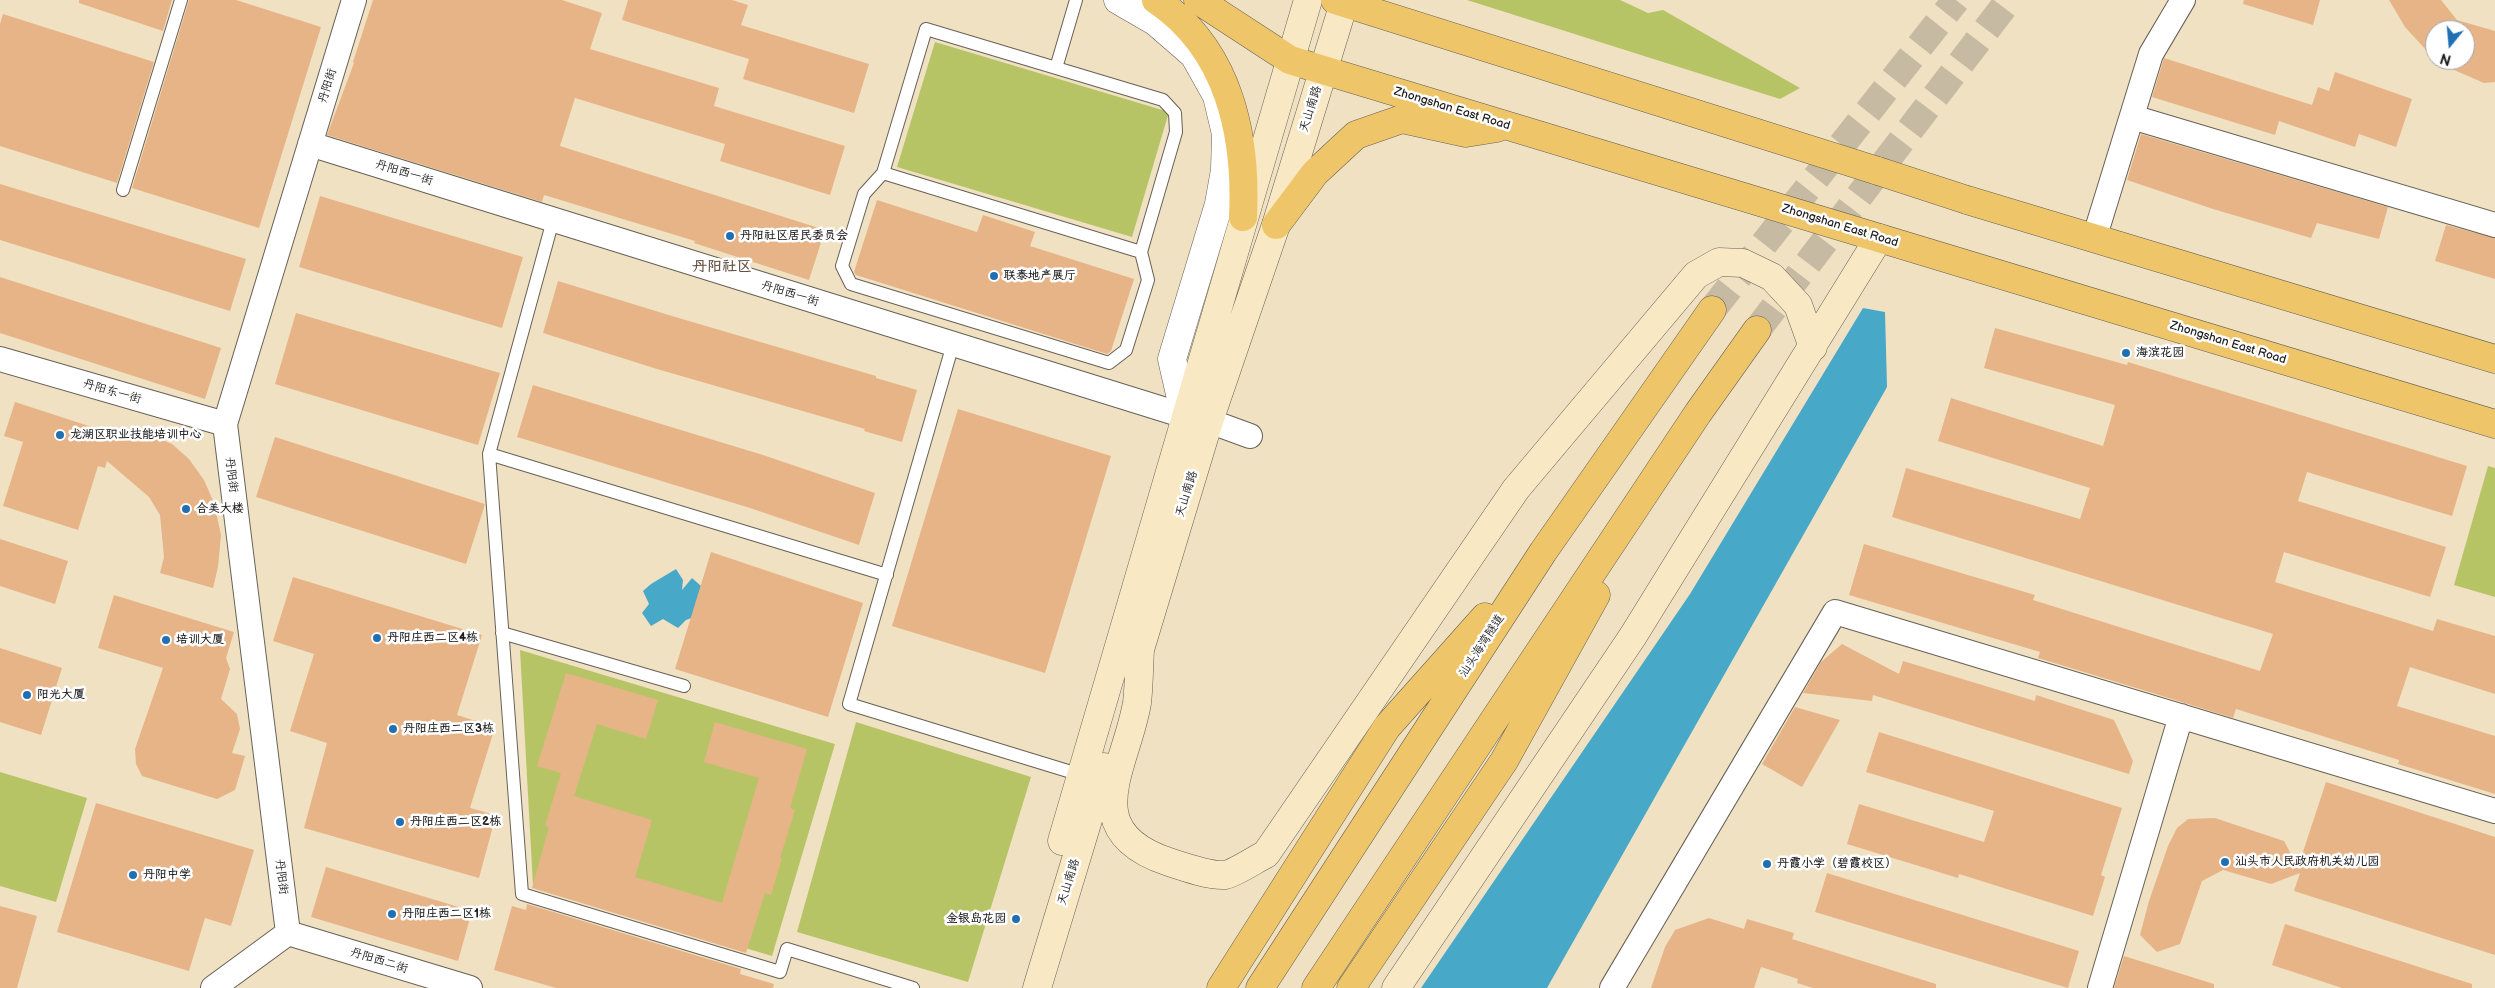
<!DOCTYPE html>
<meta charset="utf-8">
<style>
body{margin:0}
#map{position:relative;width:2495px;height:988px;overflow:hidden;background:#f0e1c3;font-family:"Balsamiq Sans",sans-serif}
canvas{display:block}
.north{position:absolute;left:2425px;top:20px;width:50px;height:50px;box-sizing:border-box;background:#fff;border:1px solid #a4a4a4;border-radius:50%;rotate:197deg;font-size:14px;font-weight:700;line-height:20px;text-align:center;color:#1c1c1c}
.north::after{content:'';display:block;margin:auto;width:18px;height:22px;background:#1f6fb2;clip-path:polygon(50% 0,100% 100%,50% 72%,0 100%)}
</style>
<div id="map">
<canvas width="2495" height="988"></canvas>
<div class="north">N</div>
</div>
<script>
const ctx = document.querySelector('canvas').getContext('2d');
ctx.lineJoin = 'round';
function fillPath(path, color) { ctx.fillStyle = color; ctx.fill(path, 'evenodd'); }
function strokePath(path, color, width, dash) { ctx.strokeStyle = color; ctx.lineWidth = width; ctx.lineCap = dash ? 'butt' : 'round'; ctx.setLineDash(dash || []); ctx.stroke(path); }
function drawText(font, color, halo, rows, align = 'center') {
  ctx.font = font + ' "Balsamiq Sans","LXGW WenKai TC",sans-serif'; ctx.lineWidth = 5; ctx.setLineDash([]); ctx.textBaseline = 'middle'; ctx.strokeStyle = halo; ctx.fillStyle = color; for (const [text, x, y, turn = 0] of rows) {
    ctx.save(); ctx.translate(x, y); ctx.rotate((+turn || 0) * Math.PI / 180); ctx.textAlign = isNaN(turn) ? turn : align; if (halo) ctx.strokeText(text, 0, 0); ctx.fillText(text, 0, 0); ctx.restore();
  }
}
const green = new Path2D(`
 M 1467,0 L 1620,0 L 1648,13 L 1663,10 L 1800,88 L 1780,99 Z
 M 935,42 L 1169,112 L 1132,237 L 897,167 Z
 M 2488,466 L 2495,468 L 2495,597 L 2454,585 Z
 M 520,650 L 835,744 L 772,956 L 533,885 Z
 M 856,722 L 1031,777 L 968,982 L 797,932 Z
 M 0,772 L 87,798 L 56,902 L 0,886 Z`);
const water = new Path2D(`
 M 1863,308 L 1885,312 L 1887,387 L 1547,988 L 1421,988 L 1690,594 Z
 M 676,569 L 683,580 L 682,590 L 692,578 L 710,594 L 705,613 L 686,620 L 678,628 L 663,619 L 651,626 L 642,613 L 649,604 L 643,591 L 651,584 Z`);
const building = new Path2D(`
 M 79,0 L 172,0 L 163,31 L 79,3 Z
 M 189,0 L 236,0 L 321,27 L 259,228 L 132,188 Z
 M 373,0 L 562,0 L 602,13 L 590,49 L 719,88 L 714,106 L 845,146 L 830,195 L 720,161 L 725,144 L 575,98 L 560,146 L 825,230 L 809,280 L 694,243 L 695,241 L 544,195 L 542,202 L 327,135 L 354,63 L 353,62 Z
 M 628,0 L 732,0 L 748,5 L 741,25 L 869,64 L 854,113 L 743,79 L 749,59 L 622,20 Z
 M 2244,0 L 2320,0 L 2313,25 L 2243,4 Z
 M 2389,0 L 2441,0 L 2457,20 L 2495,31 L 2495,82 L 2484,83 L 2438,63 L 2405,27 ZM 2435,30 L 2465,30 L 2465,60 L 2435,60 Z
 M 3,14 L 154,62 L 117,183 L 0,146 L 0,24 Z
 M 2164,58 L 2312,105 L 2318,87 L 2329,91 L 2335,72 L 2412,99 L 2396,147 L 2359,134 L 2355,147 L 2279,121 L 2275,135 L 2152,97 Z
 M 2141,134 L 2388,207 L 2379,239 L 2317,223 L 2311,238 L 2213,209 L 2127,180 Z
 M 0,184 L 246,259 L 230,311 L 0,240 Z
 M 320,196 L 523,257 L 502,328 L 299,267 Z
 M 877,200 L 977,232 L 983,215 L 1035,232 L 1030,246 L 1134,279 L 1111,351 L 1107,354 L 856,275 L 854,272 Z
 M 2446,225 L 2495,238 L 2495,279 L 2435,261 Z
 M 0,277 L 221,348 L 205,399 L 0,333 Z
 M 558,281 L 672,316 L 876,376 L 876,378 L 917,390 L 902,442 L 864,431 L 865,429 L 657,369 L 543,333 Z
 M 296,313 L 500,373 L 478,445 L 275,384 Z
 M 1995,328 L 2127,365 L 2128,362 L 2467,466 L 2452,516 L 2307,472 L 2298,501 L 2446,547 L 2430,597 L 2284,552 L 2275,582 L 2433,631 L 2437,619 L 2495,636 L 2495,694 L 2410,667 L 2397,706 L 2495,736 L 2495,794 L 2398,764 L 2399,760 L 2236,709 L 2233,718 L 2146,691 L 2038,658 L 2040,652 L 1849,595 L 1864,544 L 2035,595 L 2033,600 L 2260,671 L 2273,634 L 1892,517 L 1906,468 L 2080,519 L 2090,488 L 1938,441 L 1951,398 L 2103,446 L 2115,405 L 1984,368 Z
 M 533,385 L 763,455 L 875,493 L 859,545 L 750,508 L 517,437 Z
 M 15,402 L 138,442 L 141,431 L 172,444 L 189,459 L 204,480 L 214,503 L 221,535 L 218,567 L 213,588 L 160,573 L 164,557 L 160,515 L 149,497 L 107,461 L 105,468 L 98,466 L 78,530 L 3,506 L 23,442 L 4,436 Z
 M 958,409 L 1111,456 L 1045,673 L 892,626 Z
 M 275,437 L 485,504 L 466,564 L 256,497 Z
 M 0,539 L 68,561 L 55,604 L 0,586 Z
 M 711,552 L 863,603 L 828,717 L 675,669 Z
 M 293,577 L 482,635 L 457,715 L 495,727 L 470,808 L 496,815 L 479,878 L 304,828 L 327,743 L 290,731 L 314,654 L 273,641 Z
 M 114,595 L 234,632 L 226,658 L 230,669 L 221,699 L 237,714 L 240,729 L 232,753 L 245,756 L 235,790 L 217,799 L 142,776 L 136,764 L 135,749 L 163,668 L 98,648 Z
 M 1842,644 L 1899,674 L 1903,661 L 2035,701 L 2036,695 L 2114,720 L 2133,761 L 2129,774 L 1873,695 L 1872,701 L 1803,693 L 1821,662 Z
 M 0,648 L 62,668 L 41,735 L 0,722 Z
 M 566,673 L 658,700 L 646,739 L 597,724 L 574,796 L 652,820 L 635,877 L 722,903 L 759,778 L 704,762 L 715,722 L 807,749 L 790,808 L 795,810 L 780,858 L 782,858 L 771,895 L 765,893 L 746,953 L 532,888 L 549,827 L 545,826 L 561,773 L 537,766 Z
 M 1795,707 L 1840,720 L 1802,787 L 1762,764 Z
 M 1879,732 L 2122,808 L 2101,875 L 2105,877 L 2093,916 L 1959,874 L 1958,878 L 1847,844 L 1859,804 L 1984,842 L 1994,811 L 1866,772 Z
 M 2326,782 L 2495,837 L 2495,955 L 2294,891 L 2300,873 L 2271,884 L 2223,870 L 2202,881 L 2180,944 L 2157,952 L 2140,935 L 2149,901 L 2168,846 L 2177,828 L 2188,819 L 2215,818 L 2284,841 L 2298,867 Z
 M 96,803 L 254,850 L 231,926 L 205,918 L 189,971 L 57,932 Z
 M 326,867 L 472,911 L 458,961 L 311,917 Z
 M 1827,873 L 2079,951 L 2068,988 L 1815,912 Z
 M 527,904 L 741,969 L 740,974 L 774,984 L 773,988 L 556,988 L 494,970 L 512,906 L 526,910 Z
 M 0,906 L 37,916 L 17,988 L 0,988 Z
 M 1709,918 L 1744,929 L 1747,919 L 1794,933 L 1792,939 L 1936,984 L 1936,988 L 1813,988 L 1797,983 L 1798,979 L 1761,967 L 1754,988 L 1651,988 L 1665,947 L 1675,930 Z
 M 2285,924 L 2472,984 L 2472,988 L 2342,988 L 2272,965 Z
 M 2124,956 L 2214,984 L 2214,988 L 2114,988 Z`);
const trunkTunnel = new Path2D(`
 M 1712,310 L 1956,0
 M 1757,330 L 2009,0`);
const service = new Path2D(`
 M 926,29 L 1163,100 L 1175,113 L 1176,132 L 1141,252 L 1148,280 L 1126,350 L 1109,363 L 851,284 L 842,266 L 864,194 L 883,173 Z
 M 1056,68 L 1076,0
 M 883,173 L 1141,252
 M 123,190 L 181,0
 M 553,220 L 489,454 L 887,575
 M 953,344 L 849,704 L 1081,775
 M 489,454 L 522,894 L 780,972 L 787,949 L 913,988
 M 502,633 L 684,686`);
const minor = new Path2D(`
 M 2132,117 L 2495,225
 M 310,144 L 1185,416
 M 2094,239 L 2151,54 L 2183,0
 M 0,359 L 225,424
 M 1209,421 L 1250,436
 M 288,933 L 470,988
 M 213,988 L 288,933 L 225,424 L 354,0
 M 1612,988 L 1835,612 L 2495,811
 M 2100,988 L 2181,716`);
const tertiary = new Path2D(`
 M 1118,0 L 1156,22 L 1194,55 L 1217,96 L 1226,134 L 1225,170 L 1219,204 L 1172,359 L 1185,416`);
const secondary = new Path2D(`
 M 1140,650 C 1139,667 1139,686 1137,703 C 1126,768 1075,831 1169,862 C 1184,867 1210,876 1225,875 C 1235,873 1256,859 1266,854 L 1516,489 L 1696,275 L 1719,262 L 1743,263 L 1772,277 L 1798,305 L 1813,347
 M 1135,666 L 1209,421 L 1276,225 L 1344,3
 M 1062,841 L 1308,0
 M 1037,988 L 1104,767
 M 1396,988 L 1633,636 L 1879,238`);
const primary = new Path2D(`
 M 1156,0 C 1229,49 1247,135 1243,217
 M 1198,0 L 1290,60 L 2495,424
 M 1335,0 L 1878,171
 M 1967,200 L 2495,359
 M 1276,225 L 1315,173 L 1356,135 L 1402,119 L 1466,133 L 1497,128`);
const trunk = new Path2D(`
 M 1221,988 L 1387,727 L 1485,617
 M 1260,988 L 1543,552 L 1712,310
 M 1316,988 L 1698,413 L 1757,330
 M 1351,988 L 1504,761 L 1596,595`);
const primaryBridge = new Path2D(`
 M 1878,171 L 1967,200`);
const markers = [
 [730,236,5,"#1f6fb2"],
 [994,276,5,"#1f6fb2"],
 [2126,353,5,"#1f6fb2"],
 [60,435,5,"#1f6fb2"],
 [186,509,5,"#1f6fb2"],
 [377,638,5,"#1f6fb2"],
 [166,640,5,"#1f6fb2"],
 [27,695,5,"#1f6fb2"],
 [393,729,5,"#1f6fb2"],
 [400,822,5,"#1f6fb2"],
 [2225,862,5,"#1f6fb2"],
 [1767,864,5,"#1f6fb2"],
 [133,875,5,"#1f6fb2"],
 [392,914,5,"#1f6fb2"],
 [1016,919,5,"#1f6fb2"]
];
const streetNames = [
 ["丹阳街",328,86,-73],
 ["天山南路",1311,109,-73],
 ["Zhongshan East Road",1452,109,17],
 ["丹阳西一街",404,173,17],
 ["Zhongshan East Road",1840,226,17],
 ["丹阳西一街",790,294,17],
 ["Zhongshan East Road",2228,343,17],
 ["丹阳东一街",112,392,16],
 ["丹阳街",231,475,83],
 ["天山南路",1187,494,-73],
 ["汕头海湾隧道",1482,646,-57],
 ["丹阳街",281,877,83],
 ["天山南路",1069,882,-73],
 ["丹阳西二街",379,961,17]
];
const poiNames = [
 ["丹阳社区居民委员会",740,236],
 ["联泰地产展厅",1004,276],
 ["海滨花园",2136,353],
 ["龙湖区职业技能培训中心",70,435],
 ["合美大楼",196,509],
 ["丹阳庄西二区4栋",387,638],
 ["培训大厦",176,640],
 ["阳光大厦",37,695],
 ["丹阳庄西二区3栋",403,729],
 ["丹阳庄西二区2栋",410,822],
 ["汕头市人民政府机关幼儿园",2235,862],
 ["丹霞小学（碧霞校区）",1777,864],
 ["丹阳中学",143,875],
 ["丹阳庄西二区1栋",402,914],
 ["金银岛花园",1006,919,"right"]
];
const quarterNames = [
 ["丹阳社区",722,267]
];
fillPath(green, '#b7c466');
fillPath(water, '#48a8c7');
fillPath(building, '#e7b488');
strokePath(trunkTunnel, '#c6baa2', 28, [28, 14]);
strokePath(service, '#666156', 14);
strokePath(minor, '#666156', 26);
strokePath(tertiary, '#666156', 29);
strokePath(secondary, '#666156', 29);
strokePath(primary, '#666156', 29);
strokePath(trunk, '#666156', 29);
strokePath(service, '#fff', 12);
strokePath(minor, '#fff', 24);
strokePath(tertiary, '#fff', 28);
strokePath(secondary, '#f8e8c3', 28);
strokePath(primary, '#eec569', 28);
strokePath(trunk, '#eec569', 28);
strokePath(primaryBridge, '#666156', 29, []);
strokePath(primaryBridge, '#eec569', 28);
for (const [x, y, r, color] of markers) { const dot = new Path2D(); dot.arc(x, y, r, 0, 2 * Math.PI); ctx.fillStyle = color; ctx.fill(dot); strokePath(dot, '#fff', 2); }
drawText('12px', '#1c1c1c', '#fff', streetNames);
drawText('bold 12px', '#1c1c1c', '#fff', poiNames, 'left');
drawText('bold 15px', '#635142', '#fff', quarterNames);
</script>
